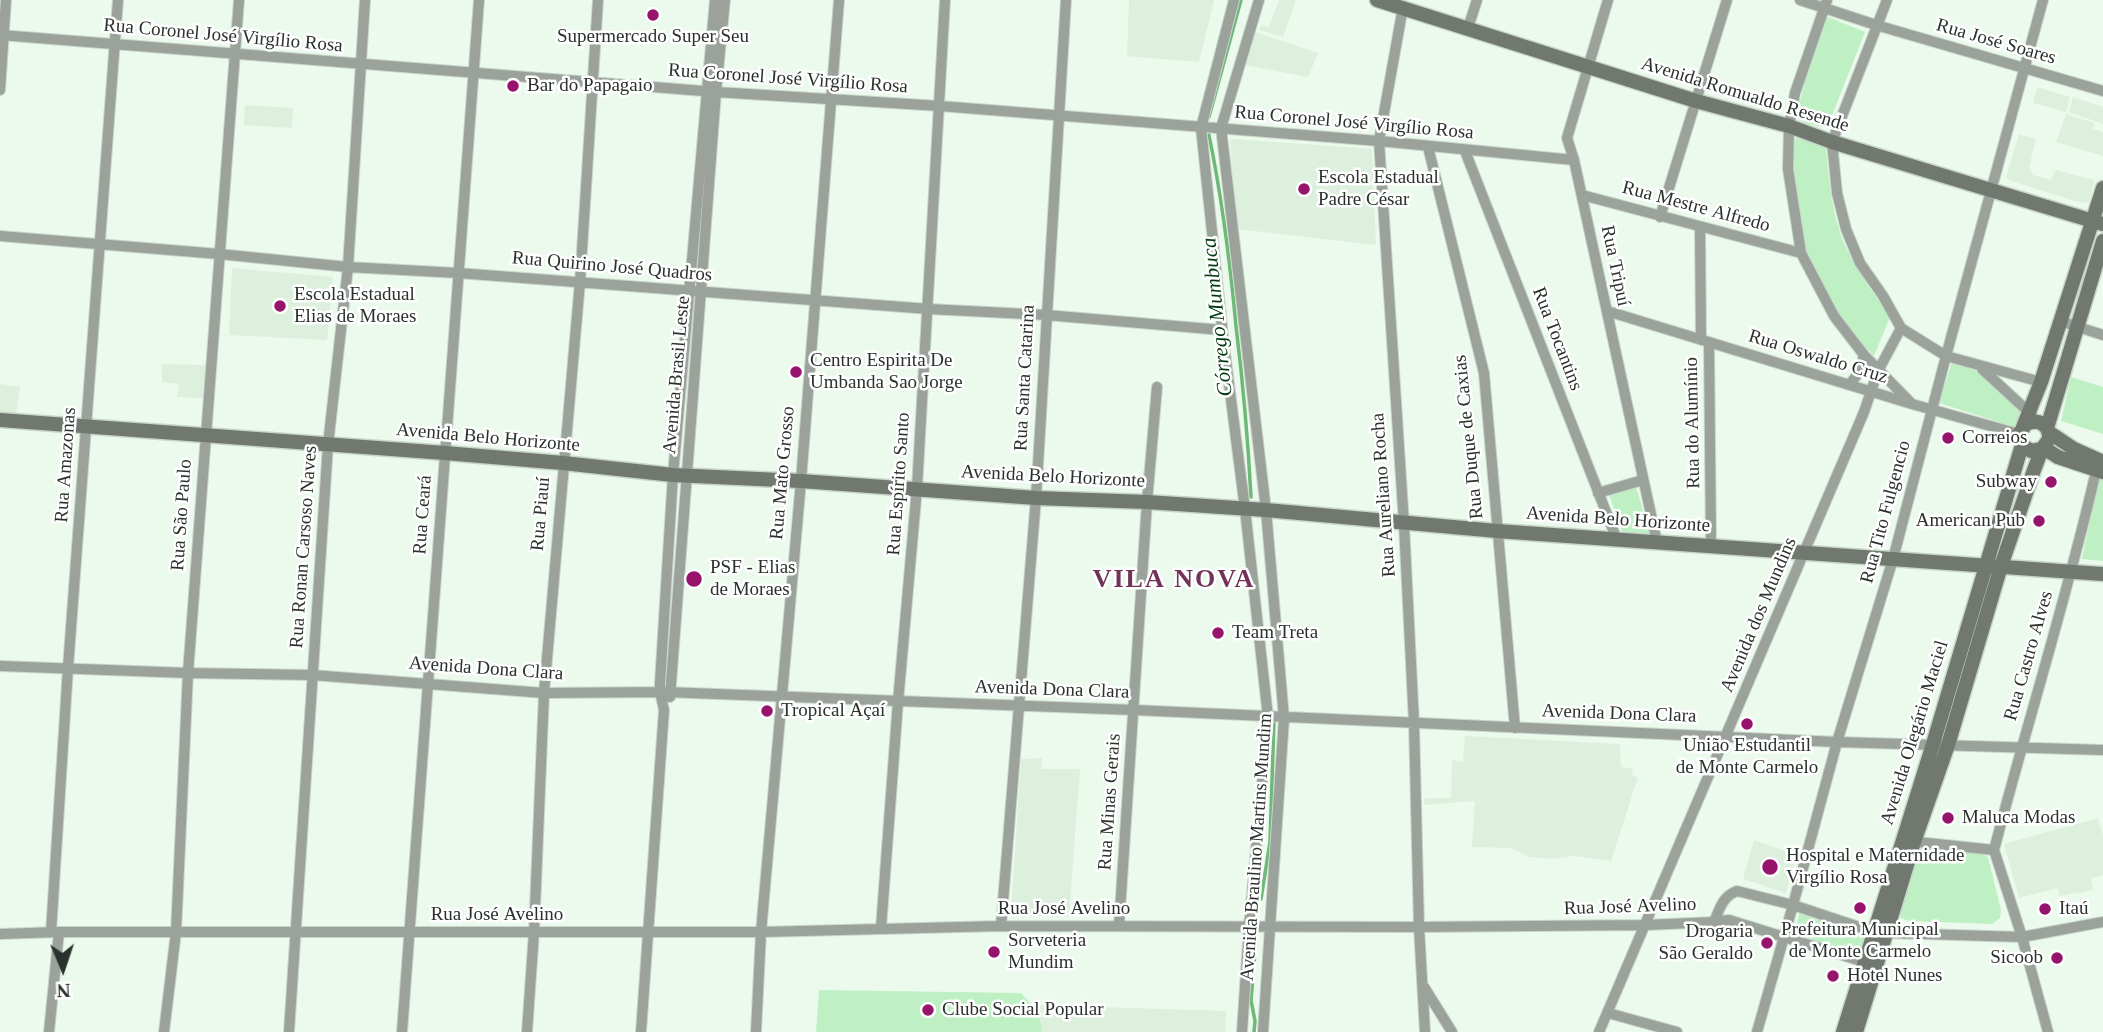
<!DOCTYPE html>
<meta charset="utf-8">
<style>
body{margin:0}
#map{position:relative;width:2103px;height:1032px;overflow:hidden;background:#ebfaec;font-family:"Times New Roman",serif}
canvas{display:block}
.north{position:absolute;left:28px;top:934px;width:70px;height:70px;-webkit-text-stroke:5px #fff;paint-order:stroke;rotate:178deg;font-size:19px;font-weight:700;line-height:28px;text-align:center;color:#2b312c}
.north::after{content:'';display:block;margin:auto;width:24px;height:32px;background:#2b312c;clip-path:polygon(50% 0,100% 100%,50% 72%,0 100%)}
</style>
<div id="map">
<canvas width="2103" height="1032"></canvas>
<div class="north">N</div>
</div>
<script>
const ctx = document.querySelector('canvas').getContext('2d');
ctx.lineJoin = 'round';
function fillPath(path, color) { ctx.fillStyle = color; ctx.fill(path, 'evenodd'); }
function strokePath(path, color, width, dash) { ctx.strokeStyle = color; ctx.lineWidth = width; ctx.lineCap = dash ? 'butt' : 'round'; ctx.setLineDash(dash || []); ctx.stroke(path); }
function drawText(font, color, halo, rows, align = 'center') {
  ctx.font = font + ' "Times New Roman",serif'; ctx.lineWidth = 5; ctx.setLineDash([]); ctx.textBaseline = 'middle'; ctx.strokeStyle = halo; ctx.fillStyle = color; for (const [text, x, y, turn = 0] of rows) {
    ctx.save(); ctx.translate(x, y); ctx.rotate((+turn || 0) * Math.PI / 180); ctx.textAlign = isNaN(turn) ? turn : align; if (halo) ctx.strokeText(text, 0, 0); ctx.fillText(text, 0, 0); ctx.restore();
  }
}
const built = new Path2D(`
 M 1129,0 L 1214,0 L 1199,62 L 1127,56 Z
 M 1279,0 L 1296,0 L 1283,37 L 1259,30 L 1261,25 L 1269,27 Z
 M 1252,31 L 1318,53 L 1308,77 L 1245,65 Z
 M 2037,87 L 2070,97 L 2066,112 L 2033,103 Z
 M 2073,97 L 2103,107 L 2103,124 L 2069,112 Z
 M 245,105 L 293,108 L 292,128 L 244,125 Z
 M 2066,114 L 2094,123 L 2093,129 L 2103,132 L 2103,156 L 2056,142 Z
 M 2019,134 L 2036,139 L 2029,168 L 2033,175 L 2051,180 L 2056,170 L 2094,180 L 2089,202 L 2081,203 L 2008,180 L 2006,178 Z
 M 1235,139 L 1372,149 L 1376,245 L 1237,229 L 1230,144 L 1230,140 Z
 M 232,268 L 333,277 L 327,340 L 229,335 Z
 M 162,364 L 205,365 L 204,398 L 177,397 L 179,384 L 162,382 Z
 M 0,384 L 20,387 L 16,414 L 0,413 Z
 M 1465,736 L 1620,744 L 1621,767 L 1633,769 L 1632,776 L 1638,777 L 1611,861 L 1573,856 L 1553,859 L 1530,857 L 1511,848 L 1472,847 L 1475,801 L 1424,805 L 1425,798 L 1451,798 L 1452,760 L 1463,762 Z
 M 1042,758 L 1042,769 L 1080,769 L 1069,917 L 1014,916 L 1011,911 L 1021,759 Z
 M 2098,818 L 2103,835 L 2103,875 L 2091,878 L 2093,890 L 2060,896 L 2058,888 L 2019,898 L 2004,844 Z
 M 1754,840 L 1797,855 L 1786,893 L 1743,879 Z
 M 1038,1005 L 1226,1011 L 1225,1032 L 1042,1032 Z`);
const green = new Path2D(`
 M 1828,17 L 1865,32 L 1833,113 L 1821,127 L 1808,124 L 1796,118 C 1805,85 1811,47 1828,17 Z
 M 1796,138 L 1820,145 L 1826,149 C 1829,181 1832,217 1846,247 C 1857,272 1875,295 1890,317 L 1874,356 C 1845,328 1812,278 1801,238 C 1796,217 1794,196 1793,174 C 1792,162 1789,148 1796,138 Z
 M 1952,362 L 1975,370 L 2023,412 L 2018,428 L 1939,403 Z
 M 2071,377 L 2103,387 L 2103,434 L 2061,421 Z
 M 2099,476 L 2103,477 L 2103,561 L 2082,559 Z
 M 1636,487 L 1650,534 L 1623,534 L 1609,495 Z
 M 1922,848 L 1980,853 L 1988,857 L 2001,910 L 2000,918 L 1992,924 L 1909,921 L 1901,918 L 1898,910 L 1916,854 Z
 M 1800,911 L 1871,934 L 1863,958 L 1793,938 Z
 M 819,990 L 1021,993 L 1032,1005 L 1038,1005 L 1042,1032 L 816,1032 Z`);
const stream = new Path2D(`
 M 1209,117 L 1241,0
 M 1209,135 C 1222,198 1230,262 1236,326 C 1243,383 1248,440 1251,497
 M 1261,899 L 1270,842 L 1274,721
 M 1254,1032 L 1255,1021 L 1251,1000 L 1256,940`);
const street = new Path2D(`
 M 1234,0 L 1201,128 L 1224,345 L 1245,509 L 1268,717 L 1249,927 L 1242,1032
 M 1259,0 L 1221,128 L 1266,510 L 1284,718 L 1263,1032
 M 1608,0 L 1567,138 L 1574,160 L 1657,542
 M 1800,0 L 1876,25 L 2103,91
 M 1827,0 L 1795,93 L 1789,126 L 1788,169 L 1801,253 L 1834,316 L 1864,355 L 1912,404
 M 1887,0 L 1832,142 L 1837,193 L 1846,229 L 1860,263 L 1883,296 L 1901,328 L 1946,356 L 2041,382
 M 1403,7 L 1379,141 L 1404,524 L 1414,723 L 1419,927 L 1425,1032
 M 1468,28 L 1477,0
 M 0,35 L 716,92 L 940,106 L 1379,141 L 1574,160
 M 0,90 L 6,0
 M 1428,147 L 1484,373 L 1515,728
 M 1465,151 L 1617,540
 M 1582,195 L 1801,253
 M 1660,217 L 1727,0
 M 1700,227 L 1701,340
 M 0,236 L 219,254 L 348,267 L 458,273 L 929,309 L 1046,315 L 1222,330
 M 1607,311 L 1912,404 L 2019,434
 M 2060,321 L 2103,335
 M 1709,343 L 1711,545
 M 1982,369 L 2032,415
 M 1850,384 L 1860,371 L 1864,355
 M 1598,493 L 1643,480
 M 0,666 L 188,673 L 312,675 L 544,693 L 665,692 L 1134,710 L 1837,742 L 2103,750
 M 670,697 L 716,92 L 725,0
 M 1908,841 L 1994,850
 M 1994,850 C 2027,723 2067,598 2096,471
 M 1994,850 L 2022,937 L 2048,1032
 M 1714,922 L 1729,920 L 1871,964
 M 1001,926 L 1036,498 L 1066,0
 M 1119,926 L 1147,502 L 1157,387
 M 881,928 L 898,702 L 917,488 L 945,0
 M 51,932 L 68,668 L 118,0
 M 0,934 L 59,932 L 761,932 L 1001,926 L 1419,927 L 1646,925 L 1714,922 C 1720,908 1723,896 1737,891 L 1793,905 L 1874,932 L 1888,933 L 2022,937 L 2103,922
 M 1424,987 L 1452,1032
 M 1608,1013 L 1677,1032
 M 49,1032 L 59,932
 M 164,1032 L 176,932 L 188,673 L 239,0
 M 289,1032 L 328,445 L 348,267 L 365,0
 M 402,1032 L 479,0
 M 527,1032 L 534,932 L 544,693 L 580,282 L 598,0
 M 641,1032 L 664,710 L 660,692 L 660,683 L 673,475 L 715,0
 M 756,1032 L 761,932 L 801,481 L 839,0
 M 1599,1032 L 1864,412 L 1878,371 L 1901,328
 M 1757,1032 L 1793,905 L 1837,742 L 1893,559 L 1946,356 L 2043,0`);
const secondary = new Path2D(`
 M 1377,0 L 1696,101 L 1789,126 L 1832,142 L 2103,224
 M 0,420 L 445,453 L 563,463 L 673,475 L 801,481 L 1036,498 L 1147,502 L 1266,510 L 1497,531 L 2103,574
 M 2023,427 L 2041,382 L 2103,188
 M 2047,428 L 2103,241
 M 2050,433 L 2074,449 L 2103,462
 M 2044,448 L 2058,457 L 2103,472
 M 1843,1032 L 1933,744 L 2022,445
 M 1856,1032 L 1914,842 L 1948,745 L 2001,566 L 2034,470 L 2042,449 L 2049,439 C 2050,425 2039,418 2026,424 L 2019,434 L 2022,445 L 2031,451 L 2042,449`);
const markers = [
 [653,15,7,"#96146c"],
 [513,86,7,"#96146c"],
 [1304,189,7,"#96146c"],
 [280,306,7,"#96146c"],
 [796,372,7,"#96146c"],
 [1948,438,7,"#96146c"],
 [2051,482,7,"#96146c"],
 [2039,521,7,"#96146c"],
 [694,579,9,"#96146c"],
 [1218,633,7,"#96146c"],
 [767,711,7,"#96146c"],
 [1747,724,7,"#96146c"],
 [1948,818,7,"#96146c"],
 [1770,867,9,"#96146c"],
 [1860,908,7,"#96146c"],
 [2045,909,7,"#96146c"],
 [1767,943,7,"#96146c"],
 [994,952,7,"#96146c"],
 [2057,958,7,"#96146c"],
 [1833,976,7,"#96146c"],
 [928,1010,7,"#96146c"]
];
const streetNames = [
 ["Rua Coronel José Virgílio Rosa",223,36,5],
 ["Rua José Soares",1996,42,16],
 ["Rua Coronel José Virgílio Rosa",788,79,4],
 ["Avenida Romualdo Resende",1745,95,17],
 ["Rua Coronel José Virgílio Rosa",1354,123,5],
 ["Rua Mestre Alfredo",1696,207,15],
 ["Rua Tripuí",1615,266,78],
 ["Rua Quirino José Quadros",612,267,5],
 ["Rua Tocantins",1557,339,69],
 ["Rua Oswaldo Cruz",1818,357,17],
 ["Avenida Brasil Leste",677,375,-85],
 ["Rua Santa Catarina",1025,378,-87],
 ["Rua do Alumínio",1693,423,-91],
 ["Rua Duque de Caxias",1469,437,-96],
 ["Avenida Belo Horizonte",488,438,5],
 ["Rua Amazonas",66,465,-86],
 ["Rua Mato Grosso",783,473,-85],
 ["Avenida Belo Horizonte",1053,477,3],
 ["Rua Espírito Santo",899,484,-86],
 ["Rua Aureliano Rocha",1384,495,-94],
 ["Rua Tito Fulgencio",1886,512,-75],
 ["Rua Piauí",541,514,-85],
 ["Rua São Paulo",182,515,-86],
 ["Rua Ceará",423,515,-86],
 ["Avenida Belo Horizonte",1618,520,4],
 ["Rua Ronan Carsoso Naves",304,547,-86],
 ["Avenida dos Mundins",1759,615,-67],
 ["Rua Castro Alves",2029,656,-74],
 ["Avenida Dona Clara",486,669,4],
 ["Avenida Dona Clara",1052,690,2],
 ["Avenida Dona Clara",1619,714,2],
 ["Avenida Olegário Maciel",1915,733,-73],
 ["Rua Minas Gerais",1110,802,-86],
 ["Avenida Braulino Martins Mundim",1257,847,-86],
 ["Rua José Avelino",1630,907,-2],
 ["Rua José Avelino",1064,909],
 ["Rua José Avelino",497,915]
];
const poiNames = [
 ["Supermercado Super Seu",653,37,"center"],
 ["Bar do Papagaio",527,86],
 ["Escola Estadual",1318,178],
 ["Padre César",1318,200],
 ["Escola Estadual",294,295],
 ["Elias de Moraes",294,317],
 ["Centro Espirita De",810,361],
 ["Umbanda Sao Jorge",810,383],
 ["Correios",1962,438],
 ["Subway",2037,482,"right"],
 ["American Pub",2025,521,"right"],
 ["PSF - Elias",710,568],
 ["de Moraes",710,590],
 ["Team Treta",1232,633],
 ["Tropical Açaí",781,711],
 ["União Estudantil",1747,746,"center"],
 ["de Monte Carmelo",1747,768,"center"],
 ["Maluca Modas",1962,818],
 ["Hospital e Maternidade",1786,856],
 ["Virgílio Rosa",1786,878],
 ["Itaú",2059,909],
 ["Prefeitura Municipal",1860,930,"center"],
 ["de Monte Carmelo",1860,952,"center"],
 ["Drogaria",1753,932,"right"],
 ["São Geraldo",1753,954,"right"],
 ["Sorveteria",1008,941],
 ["Mundim",1008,963],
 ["Sicoob",2043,958,"right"],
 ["Hotel Nunes",1847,976],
 ["Clube Social Popular",942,1010]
];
const waterNames = [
 ["Córrego Mumbuca",1218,317,-96]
];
const districtNames = [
 ["VILA NOVA",1174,580]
];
fillPath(built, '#dcf0dd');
fillPath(green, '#bff0c4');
strokePath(stream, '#6eb878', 3.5);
strokePath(street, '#c8d6c9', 12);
strokePath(secondary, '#c8d6c9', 17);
strokePath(street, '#9ba19b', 10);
strokePath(secondary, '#707870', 14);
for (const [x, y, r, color] of markers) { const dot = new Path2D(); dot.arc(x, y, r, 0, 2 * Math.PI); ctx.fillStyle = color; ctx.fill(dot); strokePath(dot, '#fff', 2.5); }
drawText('19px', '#2b312c', '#fff', streetNames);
drawText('19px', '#2b312c', '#fff', poiNames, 'left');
drawText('italic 21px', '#00370d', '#fff', waterNames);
ctx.letterSpacing = '2px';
drawText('bold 26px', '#713358', '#fff', districtNames);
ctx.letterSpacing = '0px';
</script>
